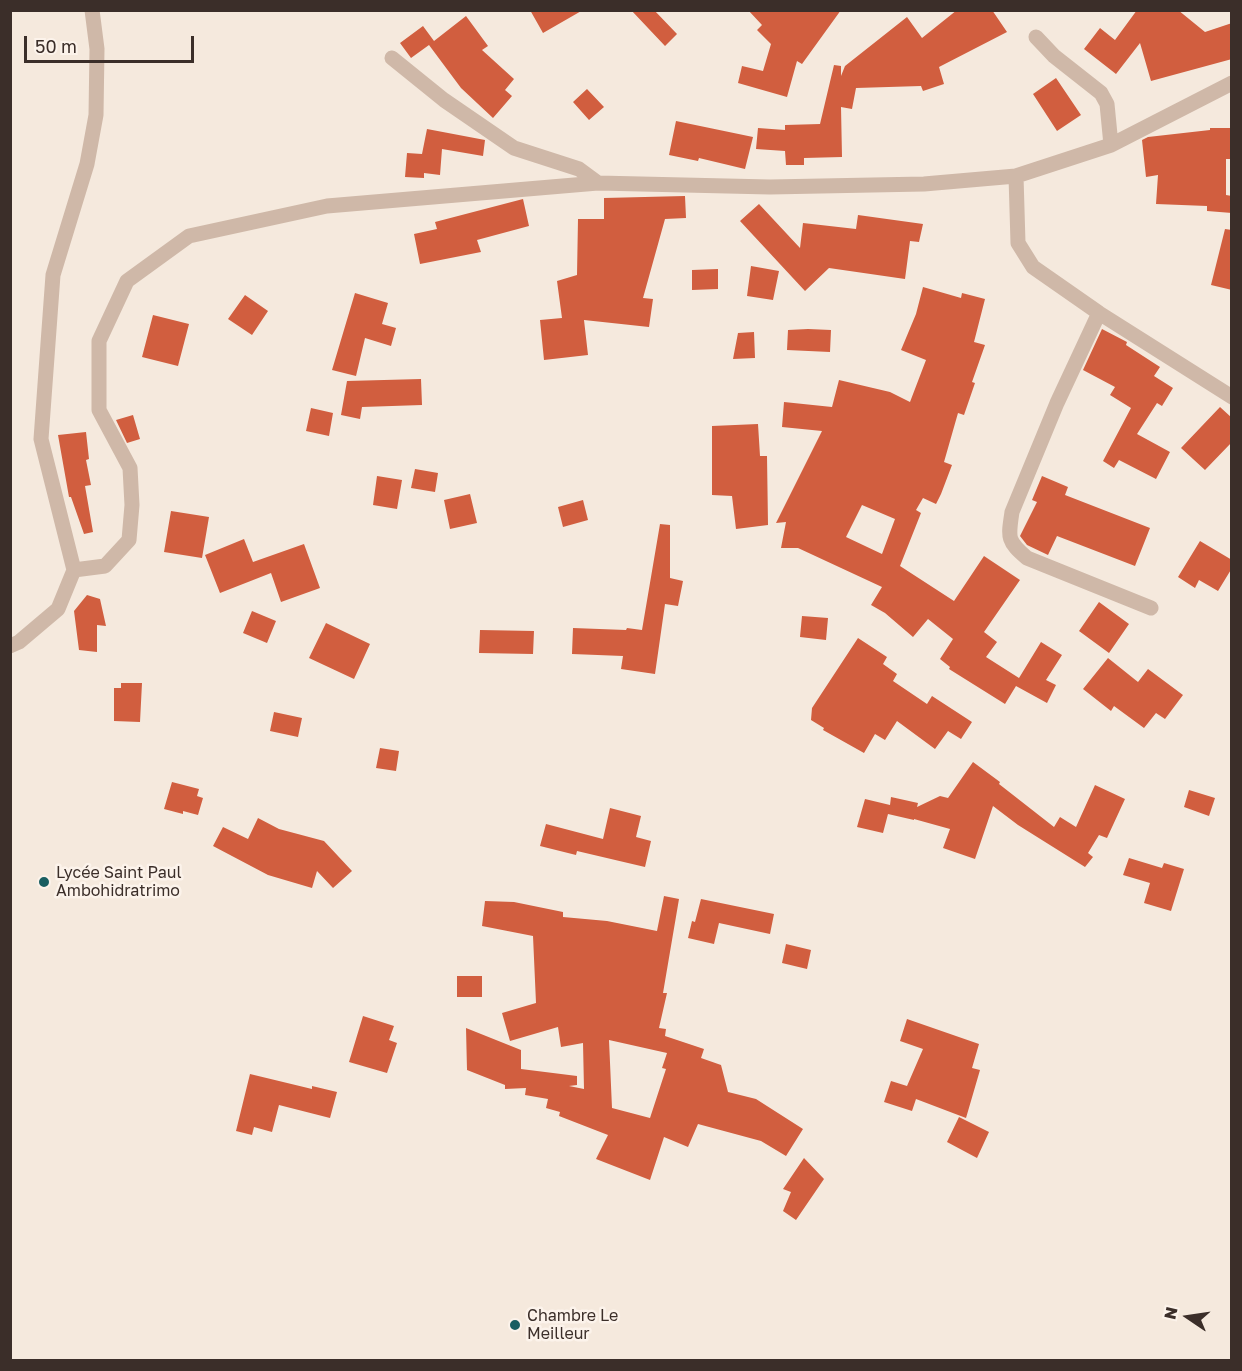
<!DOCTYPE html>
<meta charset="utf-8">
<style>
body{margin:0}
#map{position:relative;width:1242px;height:1371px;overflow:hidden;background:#f5e9dd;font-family:"Golos Text",sans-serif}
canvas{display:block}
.frame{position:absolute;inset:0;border:12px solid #3b2e29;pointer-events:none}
.north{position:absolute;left:1158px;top:1287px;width:60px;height:60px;-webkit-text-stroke:4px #fcf3eb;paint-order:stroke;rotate:283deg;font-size:16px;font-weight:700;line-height:24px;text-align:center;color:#3b2e29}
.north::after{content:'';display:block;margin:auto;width:21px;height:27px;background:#3b2e29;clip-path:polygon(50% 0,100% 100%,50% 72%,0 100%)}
.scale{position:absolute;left:24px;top:36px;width:170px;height:27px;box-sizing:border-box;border:3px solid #3b2e29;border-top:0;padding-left:8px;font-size:18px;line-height:21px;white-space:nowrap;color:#3b2e29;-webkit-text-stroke:4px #fcf3eb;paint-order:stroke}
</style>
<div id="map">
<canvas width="1242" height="1371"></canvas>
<div class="frame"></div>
<div class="north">N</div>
<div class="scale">50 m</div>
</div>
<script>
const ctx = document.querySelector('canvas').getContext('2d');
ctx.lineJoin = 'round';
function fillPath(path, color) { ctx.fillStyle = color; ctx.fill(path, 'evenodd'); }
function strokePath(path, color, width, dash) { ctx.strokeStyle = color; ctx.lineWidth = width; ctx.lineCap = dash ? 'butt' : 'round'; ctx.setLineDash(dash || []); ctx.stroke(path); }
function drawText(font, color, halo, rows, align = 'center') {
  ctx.font = font + ' "Golos Text",sans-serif'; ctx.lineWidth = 5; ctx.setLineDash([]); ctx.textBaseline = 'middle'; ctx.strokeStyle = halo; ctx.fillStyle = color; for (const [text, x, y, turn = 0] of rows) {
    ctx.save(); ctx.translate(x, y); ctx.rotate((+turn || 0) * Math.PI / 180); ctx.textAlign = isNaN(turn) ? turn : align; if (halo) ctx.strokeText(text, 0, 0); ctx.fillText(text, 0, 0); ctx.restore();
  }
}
const building = new Path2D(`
 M 530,10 L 583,10 L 543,33 Z
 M 631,10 L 654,10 L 677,34 L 665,46 Z
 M 748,10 L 841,10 L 802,64 L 797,61 L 787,97 L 738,83 L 742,66 L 763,71 L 771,44 L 757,30 L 762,25 Z
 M 957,10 L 992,10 L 1007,32 L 939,67 L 944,84 L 923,91 L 921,86 L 856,88 L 852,109 L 841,107 L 842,157 L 804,158 L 804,165 L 786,165 L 785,151 L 756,149 L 758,128 L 785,130 L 785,125 L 820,124 L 834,65 L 841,66 L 841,76 L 845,66 L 907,17 L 922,38 Z
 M 1137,10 L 1178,10 L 1205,32 L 1232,23 L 1232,59 L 1151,81 L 1140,43 L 1116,74 L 1084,49 L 1100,28 L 1115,40 Z
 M 466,16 L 488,46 L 482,50 L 514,79 L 505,90 L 512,96 L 493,118 L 461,88 L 429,45 L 411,58 L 400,43 L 423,26 L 434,41 Z
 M 1056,78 L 1081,115 L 1057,131 L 1033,94 Z
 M 587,89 L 604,107 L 589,120 L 573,102 Z
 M 676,121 L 753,137 L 745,169 L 699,158 L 698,161 L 669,155 Z
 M 1210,128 L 1230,128 L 1230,159 L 1226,159 L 1226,195 L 1232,196 L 1232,213 L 1207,211 L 1207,206 L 1156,204 L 1158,175 L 1146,177 L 1142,140 L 1148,137 L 1210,130 Z
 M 427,129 L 485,140 L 483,156 L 442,149 L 440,175 L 424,173 L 424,178 L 405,177 L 407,153 L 422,154 Z
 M 685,196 L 686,218 L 665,219 L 643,298 L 653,299 L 649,327 L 584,320 L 588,355 L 544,360 L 540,320 L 562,318 L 557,281 L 577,275 L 578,219 L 604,219 L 604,198 Z
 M 523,199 L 529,226 L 477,240 L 481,252 L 420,264 L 414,234 L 437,229 L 435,222 Z
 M 759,204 L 800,248 L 803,223 L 856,229 L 858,215 L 923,224 L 919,242 L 910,241 L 905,279 L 829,268 L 805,291 L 740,221 Z
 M 1225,229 L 1232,230 L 1232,290 L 1211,285 Z
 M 751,266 L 779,271 L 773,300 L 747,296 Z
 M 718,269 L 718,289 L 692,290 L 692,270 Z
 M 923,287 L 961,298 L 962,293 L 985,299 L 974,342 L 985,345 L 972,382 L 975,383 L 964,415 L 958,413 L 944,462 L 952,465 L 941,494 L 936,504 L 923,498 L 916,510 L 921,513 L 900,566 L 954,601 L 984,556 L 1020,580 L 984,632 L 997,642 L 986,657 L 1019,678 L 1041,642 L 1062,655 L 1046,680 L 1056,685 L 1047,703 L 1016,686 L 1005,704 L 949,669 L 950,667 L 940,659 L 953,639 L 928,619 L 913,637 L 885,613 L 871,605 L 882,587 L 798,548 L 781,548 L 786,522 L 776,523 L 822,431 L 782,427 L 784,402 L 832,407 L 839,380 L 890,392 L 910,402 L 926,360 L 901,350 L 916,314 ZM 862,505 L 895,519 L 882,554 L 846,537 Z
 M 355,293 L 388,303 L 382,324 L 396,328 L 391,346 L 365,338 L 356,376 L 332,370 Z
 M 245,295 L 268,311 L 252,335 L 228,319 Z
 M 153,315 L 189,324 L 178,366 L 142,357 Z
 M 808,329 L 831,330 L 830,352 L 787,350 L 788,330 Z
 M 1102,329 L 1127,342 L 1126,345 L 1160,367 L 1154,376 L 1173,388 L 1162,406 L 1157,403 L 1137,434 L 1170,452 L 1156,479 L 1119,460 L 1114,468 L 1103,461 L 1131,408 L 1110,395 L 1115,387 L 1083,370 Z
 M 754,332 L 755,358 L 733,359 L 738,333 Z
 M 421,379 L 422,405 L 362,407 L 360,419 L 341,415 L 347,381 Z
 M 1220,407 L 1232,418 L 1232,442 L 1205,470 L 1181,448 Z
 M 311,408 L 333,413 L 329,436 L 306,431 Z
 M 133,415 L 140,439 L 127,443 L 116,420 Z
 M 758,424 L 760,456 L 767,456 L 768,525 L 736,529 L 732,496 L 712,495 L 712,426 Z
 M 86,432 L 89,459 L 86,460 L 91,485 L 85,486 L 93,532 L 84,534 L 71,497 L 69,497 L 58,435 Z
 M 415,469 L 438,473 L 435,492 L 411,488 Z
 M 377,476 L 402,480 L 397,509 L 373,505 Z
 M 1042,476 L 1068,487 L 1065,495 L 1150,528 L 1135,566 L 1057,536 L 1048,555 L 1027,545 L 1020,536 L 1037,502 L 1032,500 Z
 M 470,494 L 477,523 L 450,529 L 444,500 Z
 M 583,500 L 588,520 L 563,527 L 558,507 Z
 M 171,511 L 209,517 L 202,558 L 164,552 Z
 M 660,524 L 670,525 L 670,578 L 683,581 L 678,606 L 665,604 L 655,674 L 621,669 L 623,656 L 572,654 L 573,628 L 626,630 L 627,628 L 642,630 Z
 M 244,539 L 253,562 L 304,544 L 320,588 L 281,602 L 271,573 L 220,593 L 205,555 Z
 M 1200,541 L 1232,560 L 1232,568 L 1218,591 L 1199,580 L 1195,588 L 1178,577 Z
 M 87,595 L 100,599 L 106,626 L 97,625 L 97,652 L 79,650 L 74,611 Z
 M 1099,602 L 1129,624 L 1109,653 L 1079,631 Z
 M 252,611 L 276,621 L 267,643 L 243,633 Z
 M 802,616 L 828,618 L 826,640 L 800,637 Z
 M 326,623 L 370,644 L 354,679 L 309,658 Z
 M 480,630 L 534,631 L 533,654 L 479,653 Z
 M 858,638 L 887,657 L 883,664 L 897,674 L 893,681 L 927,704 L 932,696 L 972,722 L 961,739 L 948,731 L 935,749 L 897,721 L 885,740 L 875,734 L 864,753 L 823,730 L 824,728 L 811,720 L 812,708 Z
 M 1108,658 L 1138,682 L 1148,669 L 1183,695 L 1165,719 L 1156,713 L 1144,728 L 1114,706 L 1111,711 L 1083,689 Z
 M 121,683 L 142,683 L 140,722 L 114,721 L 114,688 L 121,688 Z
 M 274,712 L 302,718 L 298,737 L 270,731 Z
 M 380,748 L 399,751 L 396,771 L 376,768 Z
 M 973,762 L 1000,782 L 999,784 L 1054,827 L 1060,817 L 1076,827 L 1095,785 L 1125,799 L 1107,838 L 1099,835 L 1088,853 L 1093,857 L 1085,867 L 1018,825 L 993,806 L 975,859 L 943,848 L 950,829 L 914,819 L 914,820 L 888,814 L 883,833 L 857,827 L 865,799 L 890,805 L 891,797 L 918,803 L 917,807 L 940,796 L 948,798 Z
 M 172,782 L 199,789 L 197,796 L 203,798 L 198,815 L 183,811 L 183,814 L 164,809 Z
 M 1189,790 L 1215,798 L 1209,816 L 1184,807 Z
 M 610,808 L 641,816 L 636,837 L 651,841 L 645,867 L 577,851 L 576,855 L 540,846 L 546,824 L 603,839 Z
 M 258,818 L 279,829 L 324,841 L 352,871 L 333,888 L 317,871 L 312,888 L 268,875 L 213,846 L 223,827 L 248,839 Z
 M 1129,858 L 1162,868 L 1164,863 L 1184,869 L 1171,911 L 1144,903 L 1150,883 L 1123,875 Z
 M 664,896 L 679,899 L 663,993 L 667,993 L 659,1028 L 666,1029 L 665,1036 L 704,1049 L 701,1058 L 721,1065 L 728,1092 L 756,1099 L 803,1129 L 786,1156 L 761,1141 L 698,1124 L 688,1147 L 664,1137 L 650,1180 L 596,1159 L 608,1135 L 559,1116 L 560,1112 L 546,1108 L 548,1099 L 525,1095 L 526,1088 L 505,1089 L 505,1085 L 467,1070 L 466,1028 L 521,1050 L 521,1069 L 577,1076 L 577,1085 L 569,1086 L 584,1089 L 583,1043 L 561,1047 L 558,1027 L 510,1041 L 502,1013 L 536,1003 L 533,936 L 482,926 L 485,901 L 514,902 L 563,912 L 563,917 L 607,921 L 657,931 ZM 609,1040 L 667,1053 L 662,1068 L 666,1069 L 650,1118 L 612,1108 Z
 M 701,899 L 774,914 L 770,934 L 719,923 L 714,944 L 688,938 L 692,921 L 695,922 Z
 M 786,944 L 811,950 L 807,969 L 782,963 Z
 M 457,976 L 482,976 L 482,997 L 457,997 Z
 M 363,1016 L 394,1026 L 389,1040 L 397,1043 L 387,1073 L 349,1062 Z
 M 907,1019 L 979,1044 L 972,1068 L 980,1070 L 966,1118 L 916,1099 L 912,1111 L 884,1102 L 891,1081 L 907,1086 L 923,1049 L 900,1041 Z
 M 250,1074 L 312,1089 L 312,1086 L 337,1092 L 330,1118 L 279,1105 L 272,1132 L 254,1127 L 252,1135 L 236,1131 Z
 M 959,1117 L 989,1132 L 977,1158 L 947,1142 Z
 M 804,1158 L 824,1179 L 796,1220 L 783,1211 L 791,1192 L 783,1189 Z`);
const street = new Path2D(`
 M 1036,37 L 1054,56 L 1101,93 L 1107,104 L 1111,145
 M 392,58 L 444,100 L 514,148 L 579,169 L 598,183
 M 1016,176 L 1018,243 L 1033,267 L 1099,313 L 1232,397
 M 1099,313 L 1057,403 L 1012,512 C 1008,538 1007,541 1027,558 L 1151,608
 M 74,570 L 105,566 L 129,540 L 132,505 L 130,468 L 99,410 L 99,341 L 127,281 L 189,236 L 327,206 L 598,183 L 770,187 L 924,184 L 1016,176 L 1111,145 L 1232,83
 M 10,646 L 19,642 L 58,609 L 74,570 L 41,439 L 53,275 L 87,164 L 96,115 L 97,49 L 92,10`);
const markers = [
 [44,882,6,"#195e61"],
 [515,1325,6,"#195e61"]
];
const poiNames = [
 ["Lycée Saint Paul",56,873],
 ["Ambohidratrimo",56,891],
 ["Chambre Le",527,1316],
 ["Meilleur",527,1334]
];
fillPath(building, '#d15e3f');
strokePath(street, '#cfb8a8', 15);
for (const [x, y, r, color] of markers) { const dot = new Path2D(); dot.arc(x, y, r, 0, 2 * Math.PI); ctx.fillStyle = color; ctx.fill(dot); strokePath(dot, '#fcf3eb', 2); }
drawText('16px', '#3b2e29', '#fcf3eb', poiNames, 'left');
</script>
